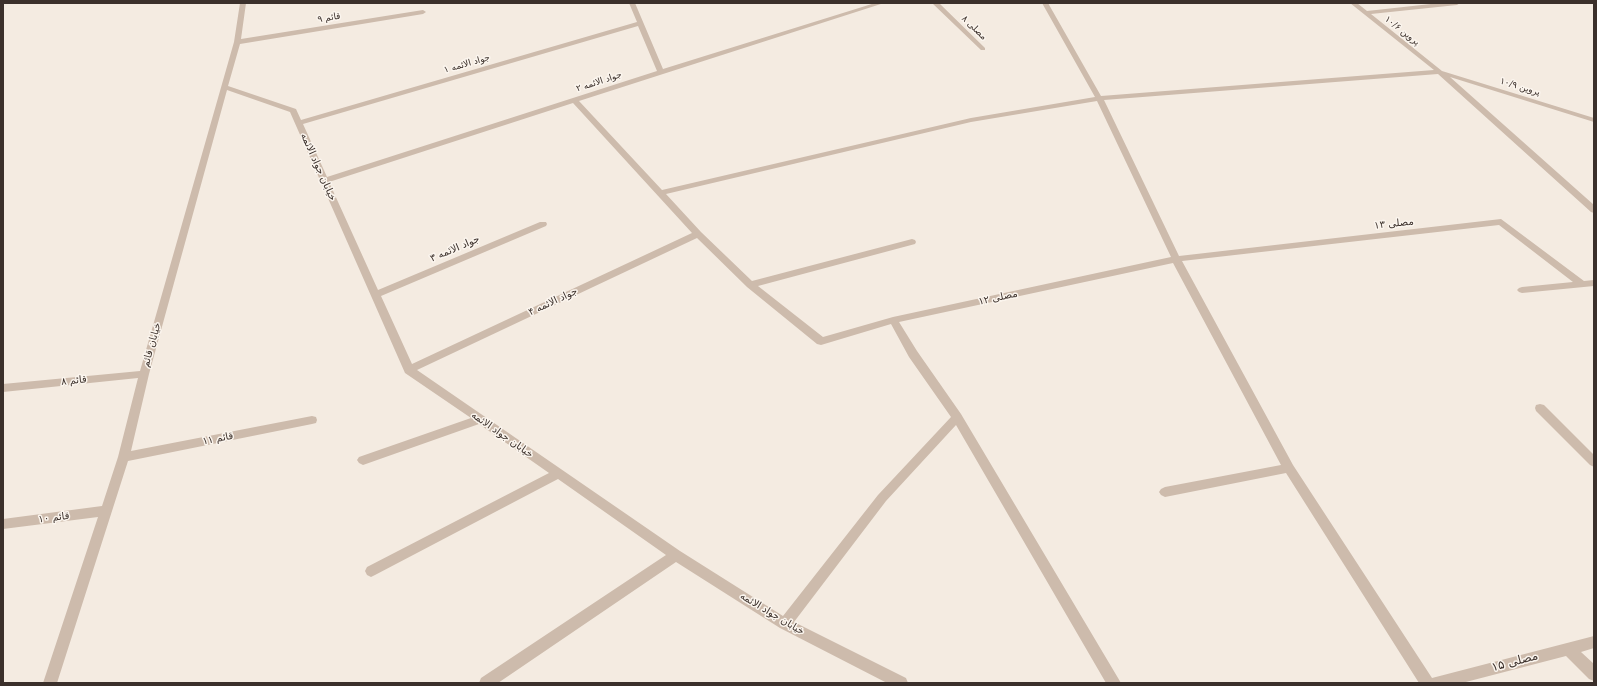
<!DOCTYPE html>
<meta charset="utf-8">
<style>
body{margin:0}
#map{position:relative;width:1597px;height:686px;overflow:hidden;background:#f4ebe1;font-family:"DejaVu Sans",sans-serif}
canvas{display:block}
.frame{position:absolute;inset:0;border:4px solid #3b302b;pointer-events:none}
</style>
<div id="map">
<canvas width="1597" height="686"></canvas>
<div class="frame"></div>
</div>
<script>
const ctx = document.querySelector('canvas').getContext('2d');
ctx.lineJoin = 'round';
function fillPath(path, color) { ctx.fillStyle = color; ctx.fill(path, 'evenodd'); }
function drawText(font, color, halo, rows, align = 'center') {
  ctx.font = font + ' "DejaVu Sans","Noto Sans Arabic",sans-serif'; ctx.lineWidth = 3; ctx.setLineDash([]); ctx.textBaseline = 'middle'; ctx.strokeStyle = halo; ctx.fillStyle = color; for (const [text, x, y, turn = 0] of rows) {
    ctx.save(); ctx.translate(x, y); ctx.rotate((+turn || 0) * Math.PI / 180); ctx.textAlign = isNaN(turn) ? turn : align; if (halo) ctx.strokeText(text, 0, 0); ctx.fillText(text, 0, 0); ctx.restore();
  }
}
const minor = new Path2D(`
 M 240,3 L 246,3 L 241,39 L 423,10 L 426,12 L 423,14 L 240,44 L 228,86 L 296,109 L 301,120 L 637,22 L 629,3 L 635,3 L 663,69 L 875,3 L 884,3 L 579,101 L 662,190 L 971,118 L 1095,97 L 1042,3 L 1048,3 L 1101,96 L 1434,70 L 1350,3 L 1357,3 L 1367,11 L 1440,3 L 1460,3 L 1457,5 L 1371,14 L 1442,71 L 1594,118 L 1594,122 L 1450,77 L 1594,205 L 1594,213 L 1591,212 L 1438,74 L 1104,100 L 1179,256 L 1501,219 L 1584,281 L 1594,280 L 1594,286 L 1522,293 L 1519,292 L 1517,290 L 1519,288 L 1522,287 L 1573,282 L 1499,225 L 1182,261 L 1293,465 L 1432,678 L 1594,636 L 1594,648 L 1581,652 L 1594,664 L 1594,681 L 1589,679 L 1566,656 L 1462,683 L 1419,683 L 1286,473 L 1165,497 L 1161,495 L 1159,492 L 1161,489 L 1165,487 L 1281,465 L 1173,263 L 899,322 L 917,351 L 961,414 L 1121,683 L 1106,683 L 956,425 L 886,501 L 794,622 L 906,678 L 908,683 L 887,683 L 780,628 L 676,562 L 498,683 L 479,683 L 481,678 L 666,555 L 558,479 L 375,575 L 371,577 L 367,575 L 365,571 L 367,567 L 549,473 L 479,424 L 363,465 L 359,463 L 357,460 L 359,457 L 471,418 L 405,373 L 290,112 L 227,90 L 149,374 L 131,451 L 312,416 L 316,417 L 317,420 L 316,423 L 312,424 L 128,461 L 57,683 L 43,683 L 98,517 L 3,529 L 3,519 L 102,506 L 118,457 L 138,378 L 3,392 L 3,384 L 140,371 L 234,42 ZM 638,26 L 657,71 L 327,177 L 303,124 ZM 1097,101 L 1171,257 L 893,317 L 823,337 L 758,286 L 915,244 L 916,242 L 915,240 L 912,239 L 752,281 L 701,232 L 666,194 L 971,122 ZM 573,103 L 692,233 L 412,364 L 381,296 L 546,226 L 547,224 L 546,222 L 540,222 L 378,290 L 329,182 ZM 697,238 L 747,287 L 817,344 L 821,345 L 891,324 L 909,357 L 951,417 L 878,495 L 783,616 L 680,551 L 417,370 Z
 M 932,3 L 939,3 L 985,48 L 985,50 L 981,50 Z
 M 1540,404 L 1544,405 L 1594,455 L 1594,467 L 1590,465 L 1536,411 L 1535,408 L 1536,405 Z`);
const farStreetnames = [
 ["قائم ۹",329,18,-9],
 ["مصلی ۸",974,28,44],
 ["پروین ۱۰/۶",1402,31,38],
 ["جواد الائمه ۱",467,64,-16],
 ["جواد الائمه ۲",599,82,-18],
 ["پروین ۱۰/۹",1520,87,17]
];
const streetNames = [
 ["خیابان جواد الائمه",318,167,66],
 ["مصلی ۱۳",1394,224,-6],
 ["جواد الائمه ۳",455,249,-23],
 ["مصلی ۱۲",998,298,-12],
 ["جواد الائمه ۴",553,302,-25],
 ["خیابان قائم",152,345,-74],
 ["قائم ۸",74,381,-6],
 ["خیابان جواد الائمه",502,435,35],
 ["قائم ۱۱",218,439,-11],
 ["قائم ۱۰",54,518,-7],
 ["خیابان جواد الائمه",772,614,31]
];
const nearStreetnames = [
 ["مصلی ۱۵",1515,662,-15]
];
fillPath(minor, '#cdbbac');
drawText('9px', '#3b302b', '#fbf5ee', farStreetnames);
drawText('10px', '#3b302b', '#fbf5ee', streetNames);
drawText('12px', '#3b302b', '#fbf5ee', nearStreetnames);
</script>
